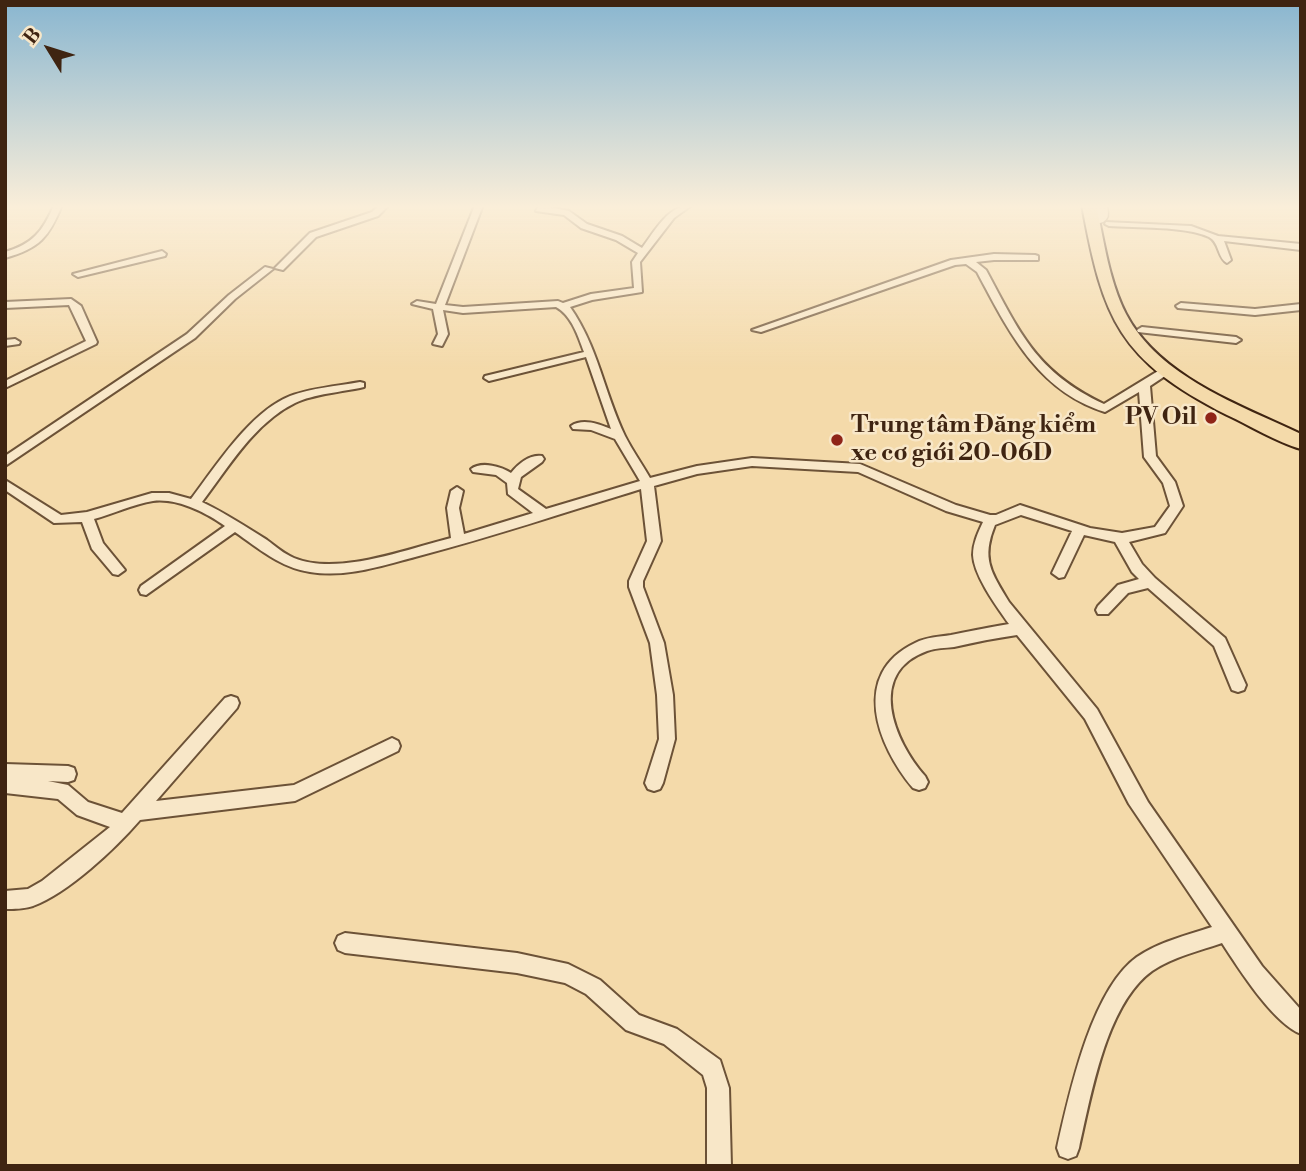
<!DOCTYPE html>
<meta charset="utf-8">
<style>
body{margin:0}
#map{position:relative;width:1306px;height:1171px;overflow:hidden;background:#f4daaa;font-family:"Libre Bodoni",serif}
canvas{display:block}
.frame{position:absolute;inset:0;border:7px solid #3f2411;pointer-events:none}
.north{position:absolute;left:14px;top:14px;width:70px;height:70px;-webkit-text-stroke:5px #f8e7c8;paint-order:stroke;rotate:308deg;font-size:19px;font-weight:700;line-height:28px;text-align:center;color:#3f2411}
.north::after{content:'';display:block;margin:auto;width:24px;height:32px;background:#3f2411;clip-path:polygon(50% 0,100% 100%,50% 72%,0 100%)}
</style>
<div id="map">
<canvas width="1306" height="1171"></canvas>
<div class="frame"></div>
<div class="north">B</div>
</div>
<script>
const ctx = document.querySelector('canvas').getContext('2d');
ctx.lineJoin = 'round';
function strokePath(path, color, width, dash) { ctx.strokeStyle = color; ctx.lineWidth = width; ctx.lineCap = dash ? 'butt' : 'round'; ctx.setLineDash(dash || []); ctx.stroke(path); }
function fillPath(path, color) { ctx.fillStyle = color; ctx.fill(path, 'evenodd'); }
function drawText(font, color, halo, rows, align = 'center') {
  ctx.font = font + ' "Libre Bodoni",serif'; ctx.lineWidth = 5; ctx.setLineDash([]); ctx.textBaseline = 'middle'; ctx.strokeStyle = halo; ctx.fillStyle = color; for (const [text, x, y, turn = 0] of rows) {
    ctx.save(); ctx.translate(x, y); ctx.rotate((+turn || 0) * Math.PI / 180); ctx.textAlign = isNaN(turn) ? turn : align; if (halo) ctx.strokeText(text, 0, 0); ctx.fillText(text, 0, 0); ctx.restore();
  }
}
const minor = new Path2D(`
 M 54,205 L 62,205 C 49,237 40,248 5,258 L 5,252 C 33,244 43,231 54,205 Z
 M 380,205 L 389,205 L 378,216 L 316,237 L 283,270 L 275,268 L 310,233 L 372,212 Z
 M 475,205 L 483,205 L 445,305 L 463,307 L 558,301 L 563,303 L 591,294 L 634,288 L 632,262 L 638,253 L 616,240 L 581,228 L 564,215 L 536,211 L 539,205 L 569,211 L 587,224 L 622,236 L 642,248 C 655,231 668,205 692,205 L 674,218 L 640,262 L 642,292 L 592,300 L 570,307 C 598,347 604,392 625,436 C 632,450 642,464 650,478 L 697,466 L 752,458 L 860,464 L 956,505 L 990,515 L 996,515 L 1020,505 L 1090,528 L 1122,533 L 1155,527 L 1170,506 L 1163,483 L 1144,457 L 1139,392 L 1105,412 C 1037,391 1008,330 977,272 L 966,264 L 955,265 L 761,332 L 752,330 L 951,260 L 994,254 L 1035,255 L 1038,256 L 1038,260 L 994,260 L 976,262 L 986,270 C 1020,333 1036,372 1104,404 L 1163,368 L 1171,368 L 1171,372 L 1150,386 L 1156,456 L 1175,482 L 1183,506 L 1165,533 L 1129,542 L 1142,564 L 1155,578 L 1225,638 L 1246,685 L 1244,690 L 1238,692 L 1232,690 L 1214,646 L 1148,588 L 1128,593 L 1108,614 L 1098,614 L 1096,610 L 1098,606 L 1118,585 L 1139,579 L 1132,572 L 1115,542 L 1084,535 L 1064,577 L 1059,578 L 1052,573 L 1072,531 L 1021,515 L 995,525 C 981,559 991,572 1009,602 L 1097,709 L 1148,802 L 1262,966 L 1301,1010 L 1301,1034 C 1273,1023 1239,969 1222,943 C 1199,951 1173,957 1152,971 C 1106,1004 1091,1096 1079,1148 L 1076,1156 L 1068,1159 L 1060,1156 L 1057,1148 C 1069,1095 1091,990 1137,957 C 1159,942 1187,935 1212,927 L 1129,804 L 1085,719 L 1017,635 C 996,638 975,642 954,647 C 945,648 936,648 927,651 C 866,673 894,741 925,776 L 928,782 L 925,788 L 919,790 L 913,788 C 877,745 850,674 915,643 C 926,637 939,637 951,635 C 971,631 990,627 1009,624 C 997,607 974,576 973,555 C 973,543 978,533 983,522 L 946,511 L 858,472 L 752,466 L 697,474 L 654,486 L 661,541 L 643,581 L 643,587 L 664,643 L 673,695 L 675,739 L 663,783 L 660,789 L 654,791 L 648,789 L 645,783 L 659,739 L 657,695 L 650,643 L 629,587 L 629,581 L 647,541 L 641,489 C 566,512 492,537 415,557 C 381,566 346,578 310,572 C 281,568 258,548 235,532 L 146,595 L 141,594 L 139,590 L 141,586 L 225,526 C 205,512 177,498 153,501 C 133,504 113,514 94,519 L 103,543 L 125,570 L 118,575 L 113,574 L 92,549 L 82,522 L 54,523 L 5,490 L 5,480 L 61,515 L 87,512 L 152,493 L 169,493 L 191,499 C 216,466 250,412 290,396 C 311,388 338,386 360,382 L 364,383 L 364,387 C 343,392 313,394 295,403 C 254,423 228,468 202,502 C 225,513 245,526 267,540 C 275,546 284,554 294,558 C 338,576 407,549 451,538 L 447,508 L 451,491 L 457,487 L 463,491 L 459,508 L 464,534 L 533,513 L 508,494 L 507,483 L 496,475 L 473,472 L 471,469 C 481,461 501,466 511,473 C 518,464 530,454 542,456 L 544,459 L 542,462 L 521,477 L 518,489 L 546,509 L 640,481 L 615,439 L 591,430 L 573,429 L 571,426 C 583,418 598,424 611,429 L 586,357 L 489,381 L 484,378 L 485,376 L 584,352 C 578,336 572,316 556,307 L 463,313 L 443,310 L 448,334 L 442,346 L 433,344 L 438,334 L 433,309 L 412,304 L 417,301 L 436,304 Z
 M 1106,222 L 1191,226 L 1218,236 L 1301,244 L 1301,250 L 1224,241 L 1231,260 L 1227,263 C 1217,257 1220,243 1209,237 C 1186,226 1135,228 1109,226 L 1105,224 Z
 M 162,251 L 166,254 L 165,256 L 78,277 L 73,274 Z
 M 265,267 L 273,269 L 235,299 L 195,338 L 5,466 L 5,456 L 187,334 L 229,295 Z
 M 71,299 L 81,306 L 97,342 L 96,344 L 5,388 L 5,381 L 86,341 L 69,305 L 5,308 L 5,302 Z
 M 1181,303 L 1255,309 L 1301,304 L 1301,310 L 1255,315 L 1178,308 L 1176,306 Z
 M 1142,327 L 1236,337 L 1241,340 L 1236,343 L 1138,332 L 1137,330 Z
 M 15,339 L 20,342 L 19,344 L 5,346 L 5,340 Z
 M 231,696 L 237,698 L 239,703 L 237,708 L 156,801 L 294,785 L 392,738 L 398,741 L 400,746 L 398,751 L 295,801 L 140,820 C 115,849 68,893 33,906 C 24,909 14,909 5,909 L 5,891 L 28,889 L 42,881 L 110,827 L 77,815 L 58,799 L 5,793 L 5,764 L 68,766 L 74,768 L 76,774 L 74,780 L 68,782 L 48,781 L 68,785 L 88,802 L 122,813 L 225,698 Z
 M 345,933 L 517,953 L 568,964 L 600,980 L 639,1015 L 677,1029 L 720,1060 L 729,1088 L 731,1166 L 707,1166 L 707,1088 L 703,1075 L 664,1044 L 626,1030 L 586,994 L 565,983 L 517,973 L 345,953 L 338,950 L 335,943 L 338,936 Z`);
const tertiary = new Path2D(`
 M 1098,205 L 1099,214`);
const trunk = new Path2D(`
 M 1082,205 L 1096,205 C 1104,241 1109,281 1126,314 C 1159,377 1240,405 1301,434 L 1301,449 C 1276,442 1251,426 1227,415 C 1119,360 1103,320 1082,205 Z`);
const markers = [
 [1211,418,7,"#8f2418"],
 [837,440,7,"#8f2418"]
];
const poiNames = [
 ["PV Oil",1197,418],
 ["Trung tâm Đăng kiểm",851,426,"left"],
 ["xe cơ giới 20-06D",851,454,"left"]
];
strokePath(minor, '#6c5237', 4);
strokePath(tertiary, '#6c5237', 21);
strokePath(trunk, '#3f2411', 4);
fillPath(minor, '#f8e7c8');
strokePath(tertiary, '#f8e7c8', 18);
fillPath(trunk, '#f4daaa');
const sky = ctx.createLinearGradient(0, 0, 0, 369);
sky.addColorStop(0, '#89b6d0');
sky.addColorStop(0.56, '#faeed9');
sky.addColorStop(1, '#faeed900');
ctx.fillStyle = sky;
ctx.fillRect(0, 0, 1306, 369);
for (const [x, y, r, color] of markers) { const dot = new Path2D(); dot.arc(x, y, r, 0, 2 * Math.PI); ctx.fillStyle = color; ctx.fill(dot); strokePath(dot, '#f8e7c8', 2.5); }
drawText('bold 24px', '#3f2411', '#f8e7c8', poiNames, 'right');
</script>
